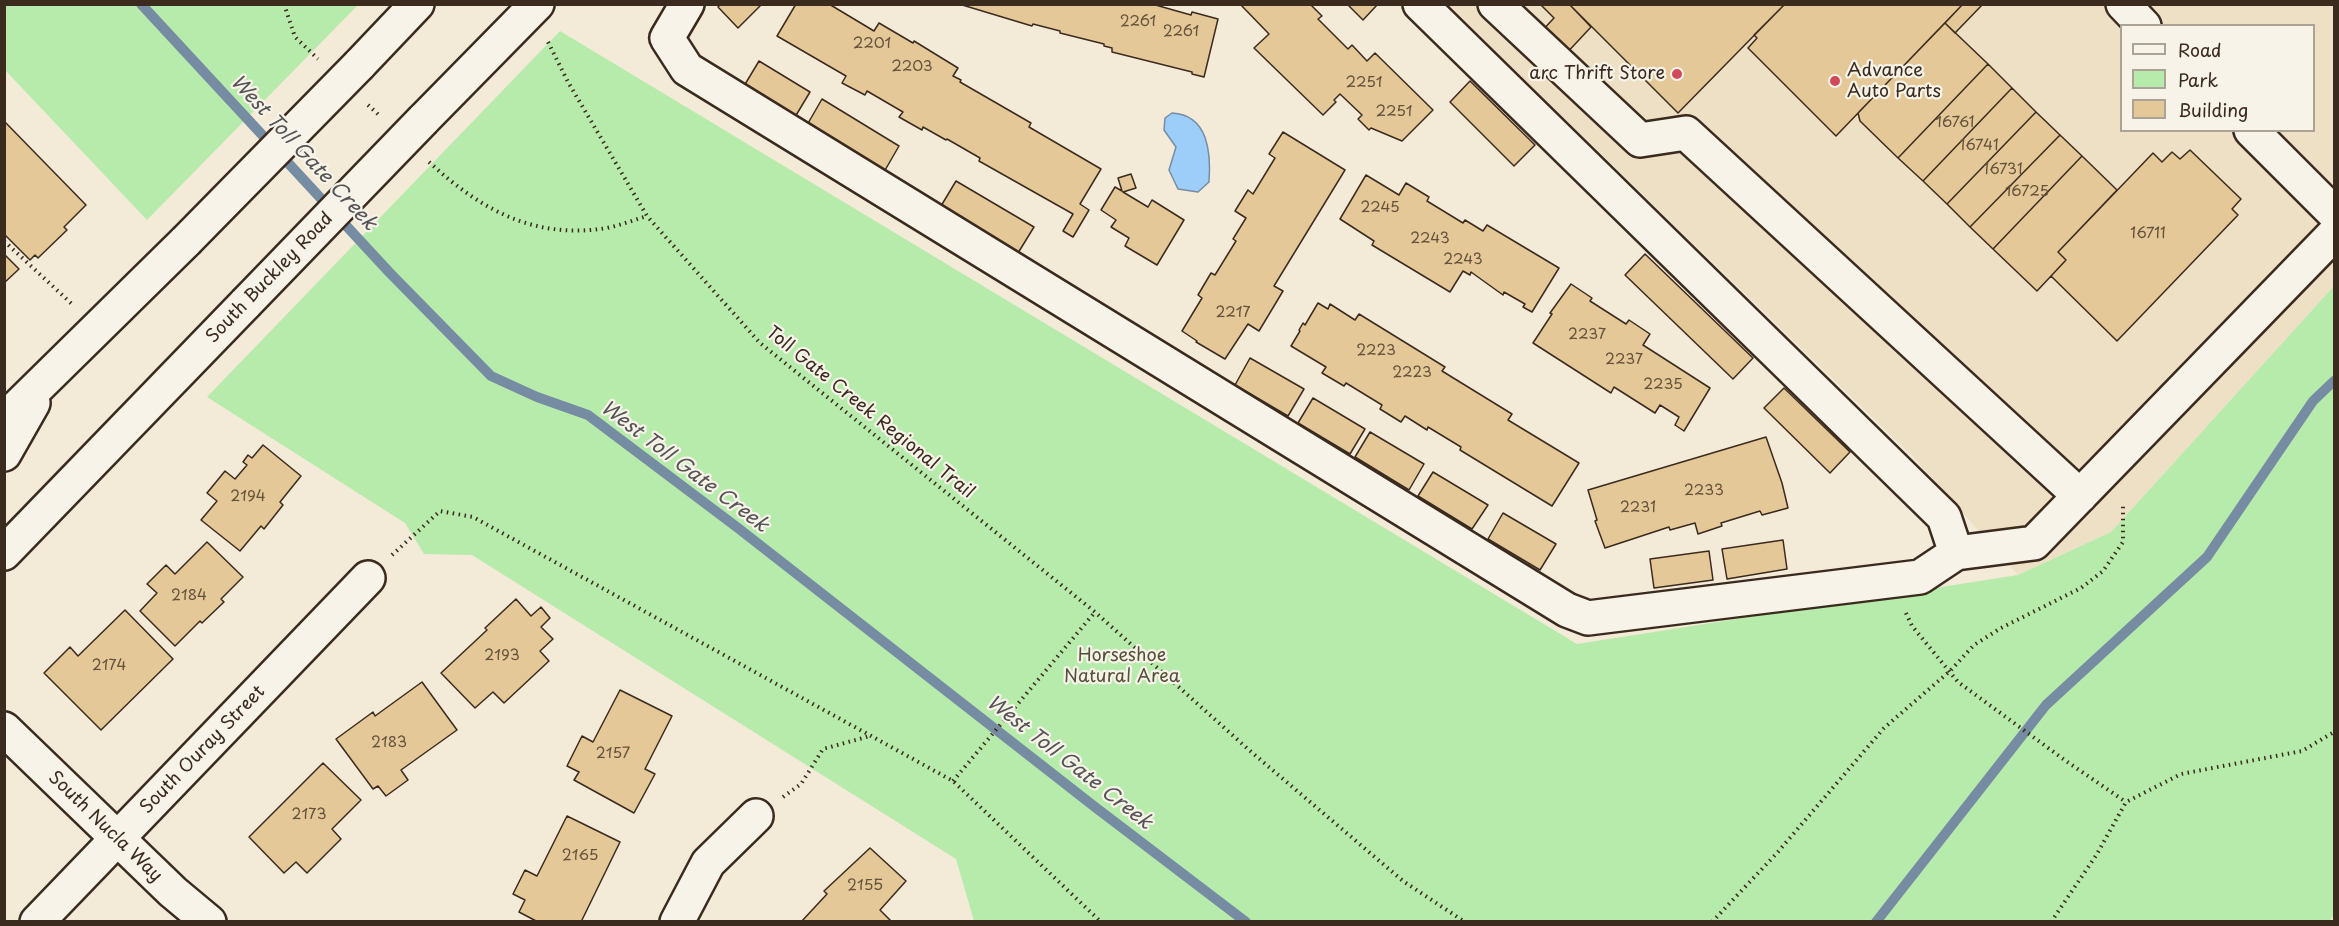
<!DOCTYPE html>
<style>
body{margin:0}
#map{position:relative;width:2339px;height:926px;overflow:hidden;background:#f3ead8;font-family:"Playpen Sans",sans-serif}
canvas{display:block}
.frame{position:absolute;inset:0;border:6px solid #3b2a1e;pointer-events:none}
.legend{position:absolute;left:2120px;top:24px;width:195px;height:108px;box-sizing:border-box;background:#f7f3e8;border:2px solid #aca397;margin:0;padding:8px 10px;list-style:none;font-size:18px;color:#3b2a1e}
.legend li{display:flex;align-items:center;gap:12px;height:30px}
.legend b{width:30px;border:2px solid #aca397}
</style>
<div id="map">
<canvas width="2339" height="926"></canvas>
<div class="frame"></div>
<ul class="legend">
<li><b style="height:8px;background:#f7f3e8"></b>Road</li>
<li><b style="height:16px;background:#b7ebac"></b>Park</li>
<li><b style="height:16px;background:#e4c898"></b>Building</li>
</ul>
</div>
<script>
const ctx = document.querySelector('canvas').getContext('2d');
ctx.lineJoin = 'round';
function fillPath(path, color) { ctx.fillStyle = color; ctx.fill(path, 'evenodd'); }
function strokePath(path, color, width, dash) { ctx.strokeStyle = color; ctx.lineWidth = width; ctx.lineCap = dash ? 'butt' : 'round'; ctx.setLineDash(dash || []); ctx.stroke(path); }
function drawText(font, color, halo, rows, align = 'center') {
  ctx.font = font + ' "Playpen Sans",sans-serif'; ctx.lineWidth = 4.5; ctx.setLineDash([]); ctx.textBaseline = 'middle'; ctx.strokeStyle = halo; ctx.fillStyle = color; for (const [text, x, y, turn = 0] of rows) {
    ctx.save(); ctx.translate(x, y); ctx.rotate((+turn || 0) * Math.PI / 180); ctx.textAlign = isNaN(turn) ? turn : align; if (halo) ctx.strokeText(text, 0, 0); ctx.fillText(text, 0, 0); ctx.restore();
  }
}
const built = new Path2D(`
 M 1448,5 L 2334,5 L 2334,286 L 2111,532 L 2018,575 L 1914,458 ZM 2122,26 L 2314,26 L 2314,130 L 2122,130 Z`);
const green = new Path2D(`
 M 5,4 L 358,4 L 358,5 L 147,220 L 5,70 Z
 M 560,31 L 1577,644 L 2018,575 L 2111,532 L 2334,286 L 2334,913 L 2330,922 L 974,921 L 956,859 L 472,555 L 424,554 L 405,523 L 207,397 Z`);
const water = new Path2D(`
 M 1172,113 C 1209,115 1211,154 1209,182 L 1198,192 L 1178,189 L 1169,170 L 1176,147 L 1164,130 L 1165,118 Z`);
const stream = new Path2D(`
 M 141,4 L 389,272 L 491,376 L 537,397 L 588,415 L 738,528 L 1095,807 L 1246,922
 M 1876,922 L 2046,705 L 2207,557 L 2313,401 L 2334,381`);
const building = new Path2D(`
 M 721,4 L 762,4 L 738,28 L 718,7 Z
 M 796,4 L 829,4 L 874,31 L 879,23 L 913,43 L 914,41 L 958,68 L 953,76 L 961,80 L 960,82 L 1031,123 L 1029,127 L 1101,169 L 1080,204 L 1089,210 L 1073,237 L 1063,231 L 1073,214 L 979,161 L 980,158 L 947,139 L 946,140 L 923,127 L 922,130 L 899,117 L 903,112 L 867,91 L 865,95 L 842,83 L 846,76 L 777,36 Z
 M 959,4 L 1152,4 L 1191,15 L 1192,12 L 1218,19 L 1204,77 L 1192,74 L 1192,72 L 1112,52 L 1112,48 L 1104,46 L 1104,44 L 1060,33 L 1060,31 L 1033,24 L 1032,26 Z
 M 1240,4 L 1310,4 L 1322,16 L 1318,19 L 1348,49 L 1352,45 L 1367,61 L 1375,53 L 1433,110 L 1402,141 L 1371,128 L 1369,130 L 1358,119 L 1362,115 L 1340,94 L 1334,100 L 1336,102 L 1323,115 L 1254,48 L 1269,34 Z
 M 1347,4 L 1378,4 L 1363,20 Z
 M 1540,4 L 1569,4 L 1591,27 L 1563,57 L 1539,34 L 1554,18 Z
 M 1569,4 L 1785,4 L 1678,113 Z
 M 1785,4 L 1963,4 L 1836,136 L 1748,48 L 1757,38 L 1754,35 Z
 M 1963,4 L 1983,4 L 1955,33 L 1945,23 Z
 M 1945,23 L 1988,64 L 1898,158 L 1860,121 L 1858,113 Z
 M 759,61 L 810,92 L 795,117 L 744,86 Z
 M 1988,64 L 2012,88 L 1923,181 L 1898,158 Z
 M 1470,81 L 1535,145 L 1514,166 L 1450,102 Z
 M 2012,88 L 2036,112 L 1947,204 L 1923,181 Z
 M 822,99 L 899,146 L 884,172 L 807,125 Z
 M 2036,112 L 2060,135 L 1970,227 L 1947,204 Z
 M 4,121 L 86,205 L 64,227 L 67,230 L 38,258 L 35,255 L 30,260 L 4,234 Z
 M 1283,132 L 1345,170 L 1274,286 L 1283,291 L 1259,331 L 1248,324 L 1225,359 L 1196,342 L 1197,341 L 1182,331 L 1202,298 L 1198,295 L 1211,273 L 1215,275 L 1236,241 L 1233,239 L 1246,218 L 1235,211 L 1248,190 L 1253,194 L 1275,158 L 1269,154 Z
 M 2060,135 L 2082,156 L 1993,249 L 1970,227 Z
 M 2190,150 L 2241,199 L 2232,209 L 2238,215 L 2117,341 L 2051,276 L 2066,260 L 2058,252 L 2153,153 L 2162,162 L 2172,152 L 2180,159 Z
 M 2082,156 L 2117,190 L 2058,252 L 2066,260 L 2037,291 L 1993,249 Z
 M 1131,174 L 1136,188 L 1123,192 L 1148,207 L 1152,200 L 1184,220 L 1157,265 L 1125,246 L 1129,238 L 1111,227 L 1116,220 L 1101,210 L 1115,187 L 1122,191 L 1118,178 Z
 M 1366,175 L 1399,195 L 1406,183 L 1429,197 L 1427,201 L 1463,223 L 1465,220 L 1483,231 L 1487,225 L 1559,268 L 1532,312 L 1523,307 L 1525,304 L 1504,292 L 1503,295 L 1471,272 L 1470,275 L 1463,271 L 1450,292 L 1372,245 L 1374,241 L 1340,219 Z
 M 956,181 L 1034,227 L 1018,253 L 941,206 Z
 M 4,254 L 19,269 L 4,283 Z
 M 1645,254 L 1753,358 L 1733,379 L 1625,275 Z
 M 1571,284 L 1592,298 L 1590,301 L 1626,324 L 1629,320 L 1650,334 L 1643,345 L 1710,388 L 1684,431 L 1675,425 L 1679,417 L 1660,405 L 1655,413 L 1614,387 L 1611,393 L 1533,343 L 1552,314 L 1550,313 Z
 M 1318,303 L 1328,309 L 1330,304 L 1355,320 L 1359,314 L 1445,367 L 1442,371 L 1512,414 L 1508,420 L 1579,463 L 1552,506 L 1460,450 L 1461,447 L 1428,427 L 1427,430 L 1405,416 L 1401,422 L 1380,409 L 1382,405 L 1346,383 L 1344,386 L 1322,373 L 1326,367 L 1291,346 L 1300,331 L 1299,330 L 1303,323 L 1305,325 Z
 M 1250,358 L 1304,389 L 1288,416 L 1235,385 Z
 M 1784,388 L 1850,452 L 1830,473 L 1764,408 Z
 M 1313,398 L 1365,429 L 1350,454 L 1298,423 Z
 M 1370,432 L 1424,464 L 1409,490 L 1355,457 Z
 M 1766,437 L 1782,483 L 1788,508 L 1762,515 L 1760,511 L 1721,523 L 1722,526 L 1698,534 L 1695,523 L 1670,530 L 1669,527 L 1605,548 L 1595,521 L 1597,520 L 1588,490 Z
 M 263,445 L 301,476 L 280,502 L 283,505 L 264,529 L 261,526 L 240,551 L 201,520 L 217,501 L 207,493 L 225,471 L 235,479 L 247,465 L 243,462 L 248,455 L 252,458 Z
 M 1433,472 L 1488,505 L 1472,529 L 1418,496 Z
 M 1503,513 L 1556,544 L 1540,570 L 1488,539 Z
 M 1783,540 L 1787,569 L 1727,579 L 1722,549 Z
 M 207,542 L 243,577 L 221,599 L 224,602 L 202,623 L 200,621 L 175,646 L 140,611 L 157,593 L 147,584 L 166,565 L 175,574 Z
 M 1709,551 L 1713,580 L 1654,588 L 1650,559 Z
 M 516,599 L 531,616 L 541,607 L 550,618 L 541,627 L 553,639 L 540,651 L 549,661 L 504,703 L 493,692 L 475,708 L 441,673 L 487,630 L 485,628 Z
 M 125,610 L 173,659 L 101,730 L 44,673 L 70,647 L 78,656 Z
 M 422,682 L 457,730 L 401,770 L 408,780 L 386,796 L 378,786 L 373,789 L 336,739 L 373,712 L 375,716 Z
 M 620,690 L 672,716 L 645,769 L 655,774 L 634,813 L 574,780 L 579,772 L 567,766 L 582,736 L 593,742 Z
 M 323,763 L 361,800 L 332,829 L 341,839 L 307,873 L 296,862 L 284,873 L 249,837 Z
 M 567,816 L 620,842 L 581,922 L 538,922 L 519,912 L 525,900 L 513,894 L 525,870 L 537,876 Z
 M 870,848 L 906,881 L 880,910 L 892,922 L 801,922 L 827,894 L 824,891 Z`);
const path = new Path2D(`
 M 284,4 L 295,37 L 318,59
 M 548,42 L 568,82 L 647,216 L 760,343 L 1095,612 L 1249,750 L 1403,881 L 1465,922
 M 368,105 L 380,116
 M 429,162 C 480,209 534,240 607,228 C 621,225 634,220 647,216
 M 4,241 L 73,305
 M 392,555 L 440,511 L 473,517 L 953,781 L 1101,922
 M 1906,613 L 1912,626 L 1958,682 L 2066,761 L 2126,802
 M 953,781 L 1095,612
 M 783,797 L 801,784 L 823,749 L 870,736
 M 1712,922 L 1777,853 L 1884,728 L 1950,671 L 1974,645 L 2001,628 L 2081,588 L 2103,571 L 2123,542 L 2123,504
 M 2051,922 L 2097,854 L 2126,802 L 2181,774 L 2302,751 L 2334,732`);
const minor = new Path2D(`
 M 687,4 L 667,38 L 687,69 L 1567,610 L 1588,618 L 1920,577 L 1956,553 L 2034,543 L 2334,234
 M 1420,4 L 1944,517 L 1956,553
 M 1495,4 L 1640,140 L 1686,133 L 2080,496
 M 2123,4 L 2144,26
 M 2251,130 L 2334,213
 M 4,729 L 173,892 L 209,922
 M 37,922 L 368,578
 M 677,922 L 708,863 L 756,816`);
const major = new Path2D(`
 M 359,65 L 417,4
 M 423,120 L 537,4
 M 4,420 L 186,241
 M 4,454 L 33,403
 M 4,553 L 246,303`);
const majorBridge = new Path2D(`
 M 186,241 L 359,65
 M 246,303 L 423,120`);
const markers = [
 [1677,74,6,"#d1495b"],
 [1835,81,6,"#d1495b"]
];
const numberNames = [
 ["2261",1138,22],
 ["2261",1181,32],
 ["2201",872,44],
 ["2203",912,67],
 ["2251",1364,83],
 ["2251",1394,112],
 ["16761",1955,123],
 ["16741",1979,146],
 ["16731",2003,170],
 ["16725",2027,192],
 ["2245",1380,208],
 ["16711",2148,234],
 ["2243",1430,239],
 ["2243",1463,260],
 ["2217",1233,313],
 ["2237",1587,335],
 ["2223",1376,351],
 ["2237",1624,360],
 ["2223",1412,373],
 ["2235",1663,385],
 ["2233",1704,491],
 ["2194",248,497],
 ["2231",1638,508],
 ["2184",189,596],
 ["2193",502,656],
 ["2174",109,666],
 ["2183",389,743],
 ["2157",613,754],
 ["2173",309,815],
 ["2165",580,856],
 ["2155",865,886]
];
const poiNames = [
 ["Advance",1847,71],
 ["Auto Parts",1847,92],
 ["arc Thrift Store",1665,74,"right"]
];
const streetNames = [
 ["South Buckley Road",270,278,-46],
 ["Toll Gate Creek Regional Trail",870,413,39],
 ["South Ouray Street",203,750,-46],
 ["South Nucla Way",105,827,44]
];
const parkNames = [
 ["Horseshoe",1122,656],
 ["Natural Area",1122,677]
];
const waterNames = [
 ["West Toll Gate Creek",303,153,47],
 ["West Toll Gate Creek",684,467,37],
 ["West Toll Gate Creek",1069,763,38]
];
fillPath(built, '#eee0c5');
fillPath(green, '#b7ebac');
fillPath(water, '#9dcefa');
strokePath(water, '#768ca2', 1.5);
strokePath(stream, '#768ca2', 10);
fillPath(building, '#e4c898');
strokePath(building, '#3b2a1e', 1.5);
strokePath(minor, '#3b2a1e', 38);
strokePath(major, '#3b2a1e', 38);
strokePath(path, '#3b2a1e', 4, [1.5, 4.5]);
strokePath(minor, '#f7f3e8', 33);
strokePath(major, '#f7f3e8', 33);
strokePath(majorBridge, '#3b2a1e', 38, []);
strokePath(majorBridge, '#f7f3e8', 33);
for (const [x, y, r, color] of markers) { const dot = new Path2D(); dot.arc(x, y, r, 0, 2 * Math.PI); ctx.fillStyle = color; ctx.fill(dot); strokePath(dot, '#f7f3e8', 2); }
drawText('15px', '#65523c', null, numberNames);
drawText('18px', '#3b2a1e', '#f7f3e8', poiNames, 'left');
drawText('18px', '#3b2a1e', '#f7f3e8', streetNames);
drawText('18px', '#54513a', '#f7f3e8', parkNames);
drawText('italic 20px', '#545355', '#f7f3e8', waterNames);
</script>
